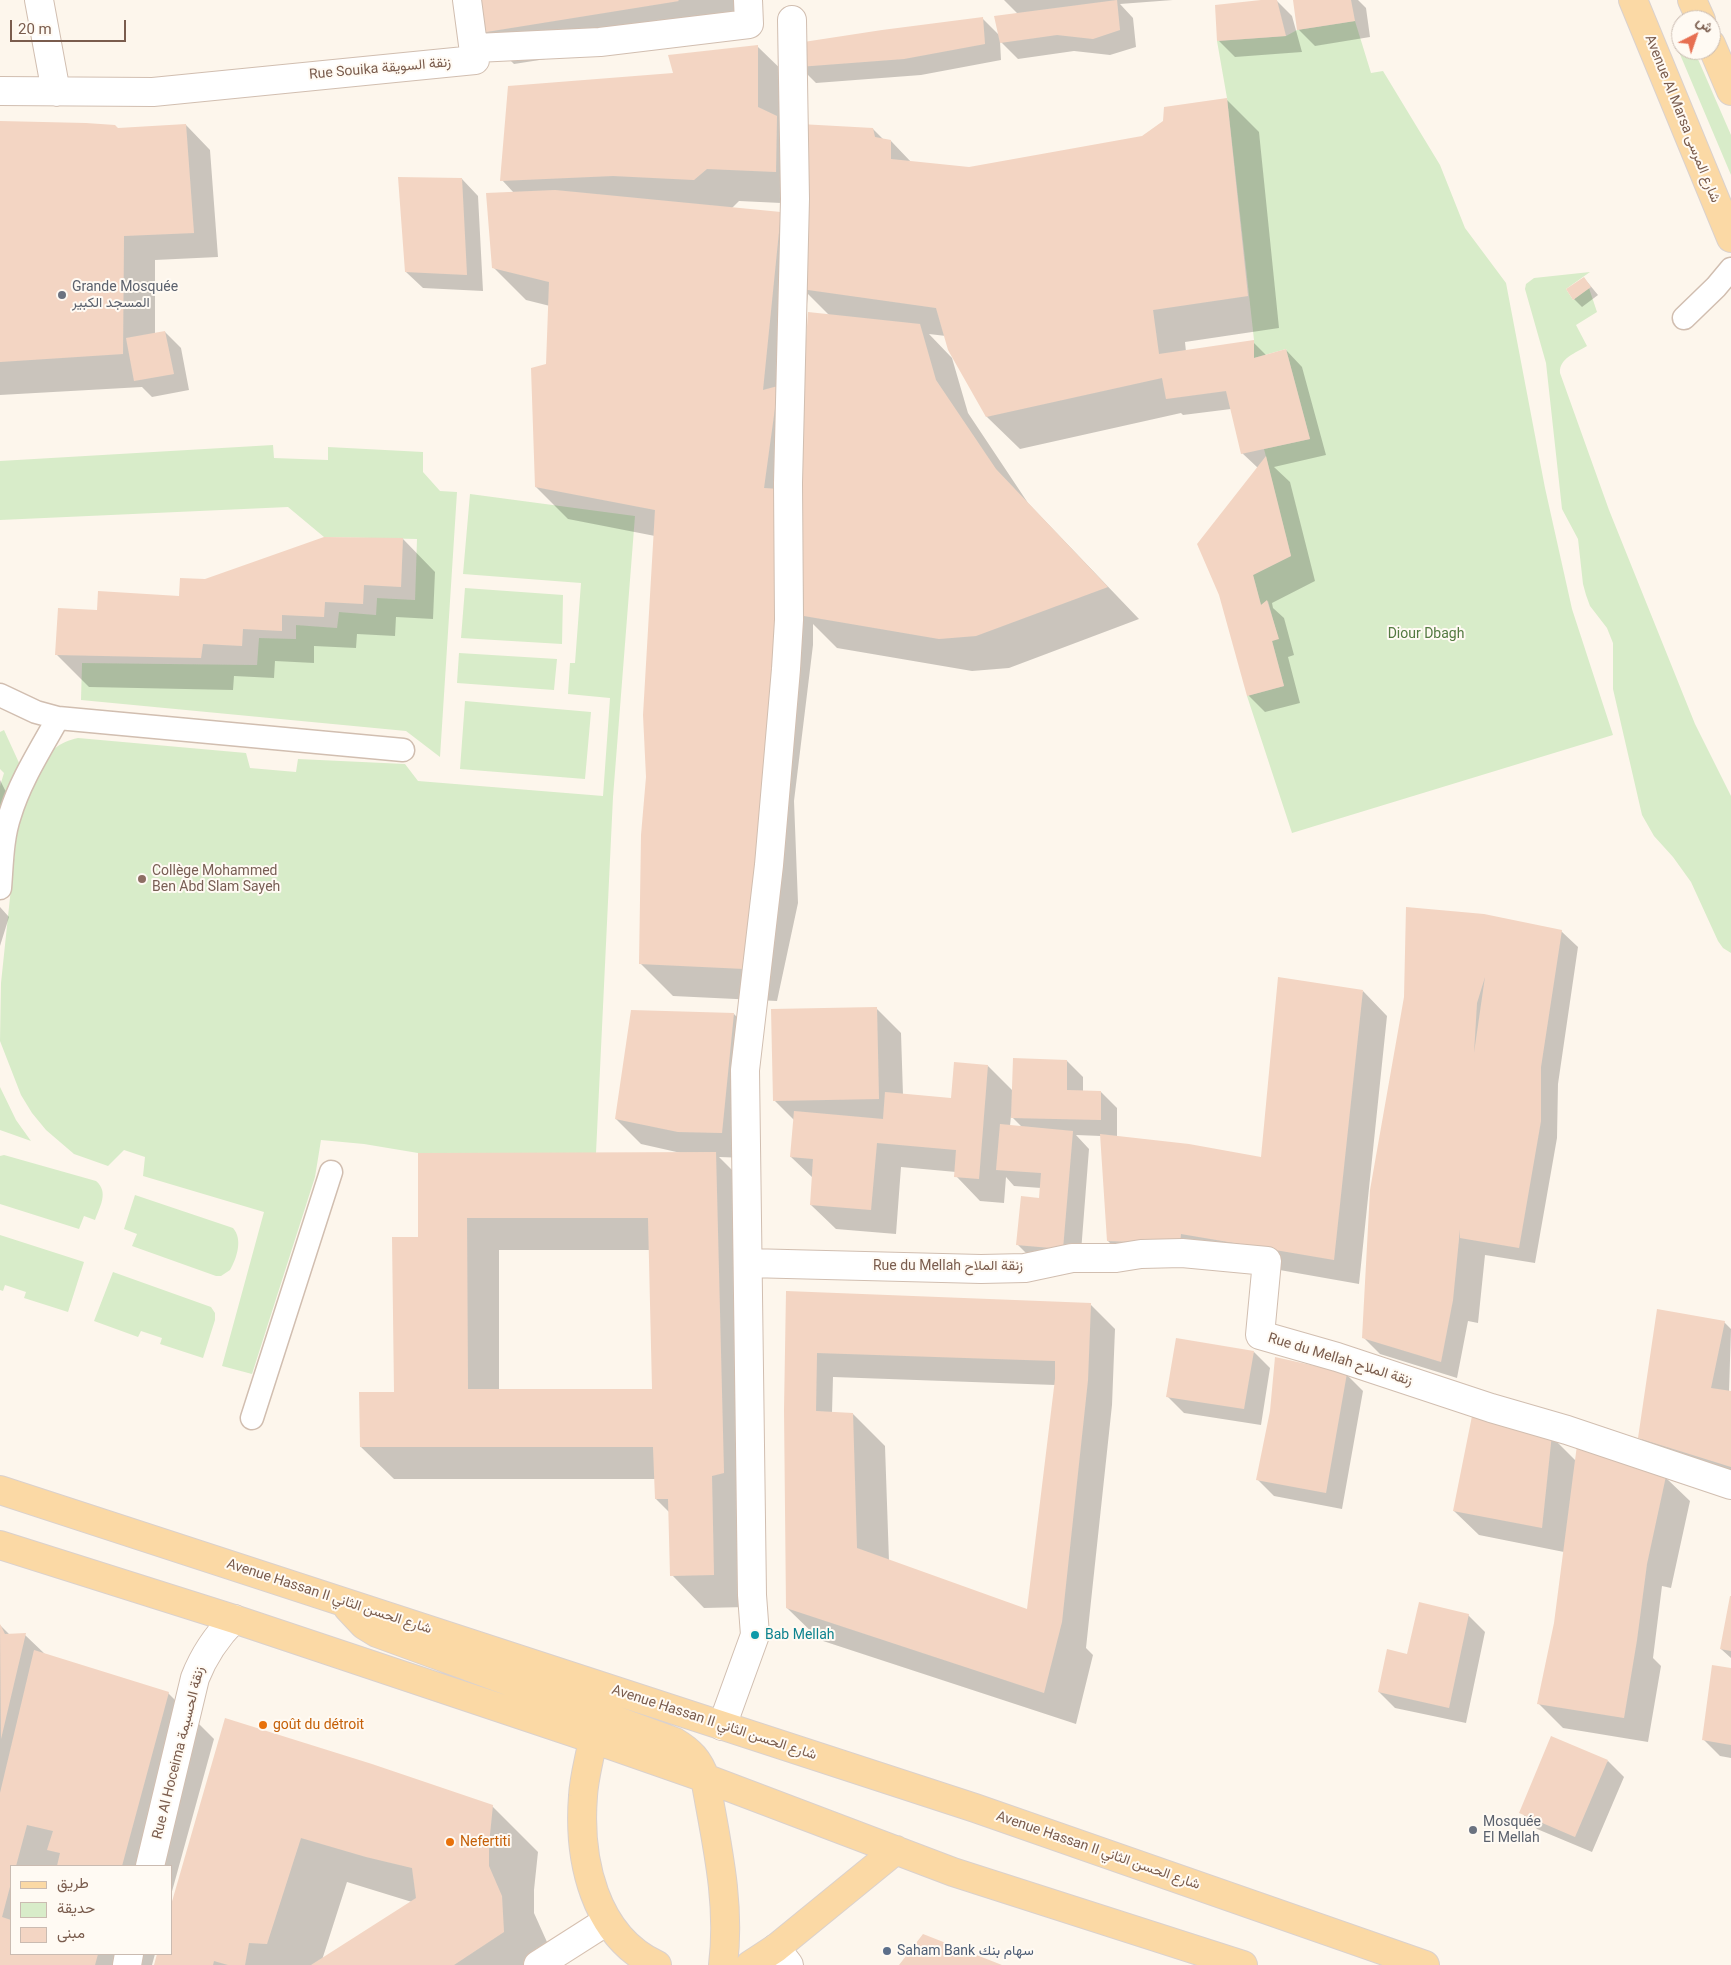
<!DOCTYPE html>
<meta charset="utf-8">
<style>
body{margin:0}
#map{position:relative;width:1731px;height:1965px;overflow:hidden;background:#fdf6ec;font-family:Roboto,Vazirmatn,sans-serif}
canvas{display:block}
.legend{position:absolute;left:10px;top:1865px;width:162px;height:90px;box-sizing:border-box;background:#fffaf3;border:1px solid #cabbb1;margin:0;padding:6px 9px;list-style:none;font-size:15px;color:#7a5c4d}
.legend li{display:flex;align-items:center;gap:10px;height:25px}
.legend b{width:25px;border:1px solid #cabbb1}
.north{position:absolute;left:1671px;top:10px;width:50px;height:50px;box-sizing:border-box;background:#fffaf3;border:1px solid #cabbb1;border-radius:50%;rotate:41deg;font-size:14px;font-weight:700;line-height:20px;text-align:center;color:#7a5c4d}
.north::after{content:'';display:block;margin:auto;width:18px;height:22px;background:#e76f51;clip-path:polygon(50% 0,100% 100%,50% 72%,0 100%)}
.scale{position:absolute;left:10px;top:20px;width:116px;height:22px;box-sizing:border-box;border:2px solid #7a5c4d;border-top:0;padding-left:6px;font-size:15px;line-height:18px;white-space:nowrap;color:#7a5c4d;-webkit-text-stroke:4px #fffaf3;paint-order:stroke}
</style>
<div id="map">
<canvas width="1731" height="1965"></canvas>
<ul class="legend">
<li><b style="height:6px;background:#fbd9a5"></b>طريق</li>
<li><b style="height:14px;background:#d8ecc9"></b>حديقة</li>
<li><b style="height:14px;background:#f3d5c3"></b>مبنى</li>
</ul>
<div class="north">ش</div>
<div class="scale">20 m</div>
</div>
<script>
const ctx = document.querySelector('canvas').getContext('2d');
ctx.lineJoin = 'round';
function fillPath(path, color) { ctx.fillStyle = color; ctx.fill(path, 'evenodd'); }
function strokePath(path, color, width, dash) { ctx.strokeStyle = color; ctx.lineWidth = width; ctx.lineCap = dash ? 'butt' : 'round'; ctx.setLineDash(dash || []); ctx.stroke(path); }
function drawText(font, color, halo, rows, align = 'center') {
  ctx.font = font + ' Roboto,Vazirmatn,sans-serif'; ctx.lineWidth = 4; ctx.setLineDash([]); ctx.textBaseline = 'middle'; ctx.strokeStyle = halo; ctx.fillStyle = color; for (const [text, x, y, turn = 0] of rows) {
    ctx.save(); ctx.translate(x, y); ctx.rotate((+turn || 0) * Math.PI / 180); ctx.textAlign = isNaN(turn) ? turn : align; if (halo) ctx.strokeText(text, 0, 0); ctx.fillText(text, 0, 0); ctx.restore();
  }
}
const green = new Path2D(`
 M 1355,21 L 1371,73 L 1383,71 L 1440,165 L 1465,228 L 1506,283 L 1545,488 L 1572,609 L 1613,735 L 1292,833 L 1247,696 L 1284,686 L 1272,641 L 1278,638 L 1268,601 L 1261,605 L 1253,575 L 1291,556 L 1264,449 L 1310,439 L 1286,349 L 1254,358 L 1254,340 L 1227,98 L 1217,41 L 1286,36 L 1297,30 Z
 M 1683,50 L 1694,50 L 1731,135 L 1731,175 L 1679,52 Z
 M 1590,272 L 1566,289 L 1573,300 L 1589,288 L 1597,312 L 1576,325 L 1587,346 C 1576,353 1559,358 1560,373 L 1609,510 L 1695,724 L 1731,796 L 1731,953 L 1723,948 L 1718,941 L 1691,882 L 1673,857 L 1654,836 L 1642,815 L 1613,689 L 1613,643 L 1607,628 L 1590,606 L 1586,595 L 1583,584 L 1578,539 L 1562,509 L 1546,363 L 1525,289 L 1526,284 L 1534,278 Z
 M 273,445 L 274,458 L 328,460 L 328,447 L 423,452 L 423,472 L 440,491 L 457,492 L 440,757 L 406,731 L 81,700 L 82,663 L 257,665 L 259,638 L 296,639 L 296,625 L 337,628 L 339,612 L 376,615 L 377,598 L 415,600 L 417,539 L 324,537 L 288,507 L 0,520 L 0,461 Z
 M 470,494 L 635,516 L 613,797 L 596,1153 L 418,1153 L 364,1144 L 321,1140 L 315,1177 L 252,1374 L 222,1366 L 264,1212 L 143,1176 L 145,1157 L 124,1150 L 108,1166 L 74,1154 L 46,1130 L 32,1113 L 21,1095 L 0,1041 L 1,983 L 17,831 C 22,812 40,764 54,749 C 61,743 69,740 78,738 L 246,753 L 250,768 L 296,772 L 298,759 L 405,764 L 418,781 L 603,796 L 610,698 L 568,694 L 570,663 L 575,663 L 581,583 L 463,574 Z
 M 465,588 L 563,595 L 562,644 L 461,638 Z
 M 459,653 L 557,659 L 554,690 L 457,683 Z
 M 465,701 L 591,712 L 585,779 L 460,769 Z
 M 4,730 L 20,765 L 0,824 L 0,786 L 4,773 L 0,769 L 0,732 Z
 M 0,1087 L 16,1120 L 31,1141 L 0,1130 Z
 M 4,1155 L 96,1181 C 109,1192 100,1206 95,1220 L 84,1216 L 79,1229 L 0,1204 L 0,1156 Z
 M 135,1195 L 233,1228 C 243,1239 237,1258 230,1270 L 221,1276 L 216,1276 L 132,1246 L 137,1234 L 124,1229 Z
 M 0,1235 L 84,1262 L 68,1312 L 24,1298 L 26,1292 L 5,1285 L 3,1291 L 0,1290 Z
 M 113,1272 L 211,1307 L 215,1313 L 215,1320 L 203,1358 L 160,1344 L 162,1338 L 141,1331 L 138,1337 L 94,1321 Z`);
const shadow = new Path2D(`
 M 475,0 L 757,0 L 757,26 L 514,64 L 481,32 Z
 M 1004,0 L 1173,0 L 1120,4 L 1133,18 L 1136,47 L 1110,55 L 1074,51 L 1018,59 L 1000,41 L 1001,60 L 921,75 L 816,83 L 799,66 L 983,19 L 1000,36 L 1018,14 Z
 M 1273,0 L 1276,0 L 1292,16 L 1302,52 L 1235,57 L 1218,40 Z
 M 1294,0 L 1358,0 L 1366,8 L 1370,37 L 1315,46 L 1298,29 Z
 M 757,46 L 790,78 L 790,130 L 873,129 L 884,140 L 891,141 L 912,163 L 969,168 L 1142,137 L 1227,100 L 1259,132 L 1279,328 L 1185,342 L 1186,352 L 1253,342 L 1267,356 L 1286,350 L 1302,367 L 1326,455 L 1274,467 L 1290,482 L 1315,581 L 1272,603 L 1273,608 L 1284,618 L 1294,655 L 1288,657 L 1300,703 L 1265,712 L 1248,695 L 1220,594 L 1258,468 L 1242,453 L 1231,409 L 1183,415 L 1181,413 L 1020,449 L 987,417 L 946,336 L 929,334 L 952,358 L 968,413 L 1028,503 L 1139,619 L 1009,668 L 972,671 L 837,648 L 813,624 L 813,645 L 794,801 L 798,903 L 777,1001 L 673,996 L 641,964 L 655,536 L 568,519 L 536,487 L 547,365 L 550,306 L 526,300 L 494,268 L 514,193 L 502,180 L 675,74 ZM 739,201 L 802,204 L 802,235 L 780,213 L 731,209 ZM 808,294 L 829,315 L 797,406 Z
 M 0,122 L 118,129 L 186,125 L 210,150 L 218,257 L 155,260 L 155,334 L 165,332 L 181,348 L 189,390 L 152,397 L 142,387 L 0,395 Z
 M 462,179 L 478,196 L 483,291 L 423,288 L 406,272 Z
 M 1584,278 L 1598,295 L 1582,307 L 1574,299 Z
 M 403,539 L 435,572 L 433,619 L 396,617 L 395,636 L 357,634 L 356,648 L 314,646 L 314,663 L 275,661 L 274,678 L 234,676 L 233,690 L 89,687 L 57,655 L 98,611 L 180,597 L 205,580 Z
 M 0,780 L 5,790 L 15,801 L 0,847 Z
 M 0,907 L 9,917 L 0,946 Z
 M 1561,931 L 1578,947 L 1558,1084 L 1557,1138 L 1535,1263 L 1485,1255 L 1478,1323 L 1468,1321 L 1457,1378 L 1380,1354 L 1363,1337 L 1406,997 Z
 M 1363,991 L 1387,1016 L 1359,1284 L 1274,1269 L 1133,1266 L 1108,1241 L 1101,1136 L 1076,1135 L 1089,1149 L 1080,1265 L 1034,1261 L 1018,1245 L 1040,1199 L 1041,1188 L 1014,1186 L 1006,1177 L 1004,1203 L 980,1201 L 956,1176 L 956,1172 L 901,1167 L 896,1234 L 836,1229 L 811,1205 L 813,1178 L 791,1157 L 794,1120 L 774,1100 L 877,1009 L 901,1033 L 903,1095 L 952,1099 L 988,1066 L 1013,1091 L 1067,1061 L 1083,1077 L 1083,1091 L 1101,1092 L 1117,1108 L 1117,1137 L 1262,1159 ZM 1011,1116 L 1023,1128 L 1010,1126 Z
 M 734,1014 L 758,1039 L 747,1158 L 719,1157 L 747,1185 L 746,1607 L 704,1608 L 672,1575 L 670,1513 L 656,1499 L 655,1479 L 394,1479 L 361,1447 L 395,1394 L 419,1238 L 419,1155 L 681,1153 L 641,1144 L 616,1119 ZM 499,1250 L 650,1250 L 653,1390 L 499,1391 Z
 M 1090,1304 L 1115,1329 L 1112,1405 L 1086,1648 L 1093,1655 L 1076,1724 L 820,1640 L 787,1608 L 786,1352 ZM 833,1377 L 1055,1385 L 1028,1611 L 889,1561 L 885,1446 L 853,1414 L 832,1413 Z
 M 1724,1322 L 1731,1329 L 1729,1392 L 1731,1393 L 1731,1477 L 1656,1454 L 1639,1437 Z
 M 1254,1352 L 1270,1368 L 1261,1425 L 1184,1413 L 1167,1396 Z
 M 1346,1374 L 1363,1391 L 1342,1509 L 1274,1496 L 1257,1479 Z
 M 1551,1436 L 1576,1461 L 1665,1477 L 1690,1501 L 1671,1588 L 1662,1586 L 1653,1658 L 1661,1666 L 1648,1742 L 1563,1728 L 1539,1704 L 1556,1623 L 1564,1552 L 1479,1535 L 1454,1511 Z
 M 1731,1597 L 1731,1658 L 1721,1649 Z
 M 1468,1615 L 1485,1632 L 1466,1723 L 1395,1708 L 1379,1692 L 1408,1655 Z
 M 0,1625 L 10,1635 L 25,1635 L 46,1655 L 168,1693 L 214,1739 L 171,1895 L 171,1866 L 11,1866 L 11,1954 L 155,1954 L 152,1965 L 0,1965 Z
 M 1731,1669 L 1731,1758 L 1720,1756 L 1703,1739 Z
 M 225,1720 L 492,1806 L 538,1852 L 534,1890 L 534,1913 L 547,1942 L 548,1965 L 155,1965 L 159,1954 L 171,1954 ZM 347,1882 L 412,1902 L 322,1960 Z
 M 1608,1761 L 1624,1777 L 1592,1852 L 1537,1829 L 1521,1812 Z`);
const building = new Path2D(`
 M 474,0 L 678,0 L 679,1 L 480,33 Z
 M 1117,0 L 1120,30 L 1093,39 L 1057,35 L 1000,43 L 994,16 Z
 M 1261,0 L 1277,0 L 1286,36 L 1217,41 L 1215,5 Z
 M 1293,0 L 1351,0 L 1355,21 L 1297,30 Z
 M 983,17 L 985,44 L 904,59 L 798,67 L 797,43 L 882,30 Z
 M 758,45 L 758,107 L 777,116 L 776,172 L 707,169 L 694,180 L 613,176 L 500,181 L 508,86 L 673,73 L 668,55 Z
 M 1227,98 L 1248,296 L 1153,310 L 1159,354 L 1254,340 L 1254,358 L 1286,349 L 1310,439 L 1241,454 L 1226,391 L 1166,399 L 1162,378 L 986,417 L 948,350 L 936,308 L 801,289 L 800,124 L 873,128 L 875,137 L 891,140 L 891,159 L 969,167 L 1142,136 L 1163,121 L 1164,107 Z
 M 0,121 L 86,123 L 115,125 L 118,128 L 186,124 L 194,233 L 124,236 L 123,354 L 0,362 Z
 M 398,177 L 462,178 L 467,275 L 405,272 Z
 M 555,190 L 781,212 L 763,390 L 778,386 L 764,488 L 779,489 L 781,612 L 763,768 L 767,870 L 745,969 L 639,964 L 641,835 L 646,777 L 643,715 L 655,510 L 535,487 L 531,368 L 546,364 L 549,282 L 492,268 L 486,193 Z
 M 1584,277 L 1591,287 L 1573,300 L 1566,289 Z
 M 808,312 L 920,324 L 936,380 L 996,469 L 1108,587 L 976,636 L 939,639 L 804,616 L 799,441 Z
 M 165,331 L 174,374 L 134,381 L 126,338 Z
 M 1266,456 L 1291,556 L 1253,575 L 1261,605 L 1267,600 L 1279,639 L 1272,641 L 1284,686 L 1247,696 L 1219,595 L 1197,544 Z
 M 324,537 L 403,538 L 401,587 L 364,585 L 363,604 L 325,602 L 324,617 L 282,615 L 282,631 L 243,629 L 242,646 L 203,644 L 201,658 L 55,655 L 58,608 L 97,610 L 98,591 L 179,596 L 180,578 L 205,579 Z
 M 1406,907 L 1484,914 L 1562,930 L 1541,1067 L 1541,1121 L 1519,1248 L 1460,1238 L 1460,1229 L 1453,1300 L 1441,1362 L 1362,1338 L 1370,1190 L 1404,997 ZM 1485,977 L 1474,1053 L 1477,1003 Z
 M 1278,977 L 1363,990 L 1334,1260 L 1181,1234 L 1180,1244 L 1107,1241 L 1100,1134 L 1189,1144 L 1261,1157 Z
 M 877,1007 L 879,1099 L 773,1101 L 771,1009 Z
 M 631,1010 L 734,1013 L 722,1133 L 678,1132 L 615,1119 Z
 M 1013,1058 L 1067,1060 L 1067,1090 L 1101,1091 L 1101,1120 L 1011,1118 Z
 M 954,1062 L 988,1065 L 979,1179 L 954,1177 L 956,1150 L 877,1143 L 871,1210 L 810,1205 L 813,1159 L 790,1157 L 794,1111 L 883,1119 L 885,1092 L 951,1098 Z
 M 1000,1124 L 1073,1131 L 1063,1249 L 1016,1245 L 1021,1196 L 1039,1198 L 1041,1173 L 996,1170 Z
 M 716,1152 L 724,1473 L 712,1476 L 714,1575 L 670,1576 L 668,1499 L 655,1499 L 653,1447 L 360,1447 L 359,1392 L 394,1392 L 392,1237 L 418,1237 L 418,1153 ZM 467,1218 L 648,1218 L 652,1389 L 468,1389 Z
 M 786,1291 L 1091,1303 L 1088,1380 L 1062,1622 L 1044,1693 L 786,1608 L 784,1410 ZM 817,1353 L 1055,1361 L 1055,1379 L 1027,1609 L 857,1548 L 853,1413 L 816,1411 Z
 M 1657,1309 L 1725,1321 L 1711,1388 L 1731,1391 L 1731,1467 L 1638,1438 Z
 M 1176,1338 L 1254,1351 L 1244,1409 L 1166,1397 Z
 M 1275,1357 L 1347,1373 L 1326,1493 L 1256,1480 L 1270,1411 Z
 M 1472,1416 L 1552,1434 L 1542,1528 L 1453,1511 Z
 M 1577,1445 L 1666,1476 L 1647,1564 L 1637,1640 L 1624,1718 L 1537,1704 L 1554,1623 Z
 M 1730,1596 L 1731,1596 L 1731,1651 L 1720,1649 Z
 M 1419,1602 L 1469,1614 L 1449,1708 L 1378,1692 L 1387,1649 L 1407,1654 Z
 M 0,1624 L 5,1634 L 26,1633 L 1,1739 Z
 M 34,1650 L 169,1692 L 122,1866 L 57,1866 L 60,1853 L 47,1850 L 53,1831 L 27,1825 L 16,1866 L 11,1866 L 11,1883 L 2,1917 L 11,1920 L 11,1954 L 98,1954 L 95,1965 L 0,1965 L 0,1793 Z
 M 1712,1665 L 1731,1668 L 1731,1745 L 1702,1740 Z
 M 225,1718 L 372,1764 L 493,1805 L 489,1844 L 489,1866 L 502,1896 L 504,1932 L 454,1965 L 311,1965 L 416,1898 L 412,1868 L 366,1857 L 301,1838 L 267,1944 L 249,1943 L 245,1965 L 228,1965 L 214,1961 L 213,1965 L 154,1965 L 157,1954 L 171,1954 L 171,1905 Z
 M 1551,1736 L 1608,1760 L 1575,1837 L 1519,1813 Z
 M 923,1934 L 1002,1965 L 899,1965 Z`);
const lane = new Path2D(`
 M 1684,318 L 1716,287 L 1731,269
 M 0,695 L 36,712 L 58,718 L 403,750
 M 0,888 C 2,864 2,838 10,815 C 20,781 41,749 58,718
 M 252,1418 L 331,1172`);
const street = new Path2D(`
 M 39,0 L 56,92
 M 467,0 L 475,60
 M 0,91 L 153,92 L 475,60 L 476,48 L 600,42 L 749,24 L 748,0
 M 748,1263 L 981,1269 L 1025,1268 L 1072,1258 L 1116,1258 L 1141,1254 L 1182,1253 L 1267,1261 L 1260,1335 L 1337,1357 L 1491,1408 L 1567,1430 L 1731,1485
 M 722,1726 L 755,1635 L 752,1595 L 745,1070 L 769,865 L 786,669 L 789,620 L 788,483 L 795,199 L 792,20
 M 150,1866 L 195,1678 C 204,1655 216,1637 234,1619
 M 776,1948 L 789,1965
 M 127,1965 L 129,1954`);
const secondary = new Path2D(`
 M 538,1965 L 607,1921`);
const primary = new Path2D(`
 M 1633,0 L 1731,238
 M 1692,0 L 1701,20
 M 1711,44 L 1731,91
 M 0,1490 L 975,1808 L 1425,1965
 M 0,1545 L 234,1619 L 593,1739 L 705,1778 L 953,1872 L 1243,1965
 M 348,1608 L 364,1625 L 377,1633 L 675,1742 C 690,1751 699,1760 705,1778 C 716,1841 731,1902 723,1965
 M 593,1739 C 590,1757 584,1777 583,1796 C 578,1859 594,1936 657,1965
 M 750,1965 L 776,1948 L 896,1850`);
const markers = [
 [62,295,5,"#6b7280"],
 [142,879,5,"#8d6e63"],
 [755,1635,5,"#0f9aa8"],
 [263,1725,5,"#e8710a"],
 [1473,1830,5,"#6b7280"],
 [450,1842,5,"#e8710a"],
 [887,1951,5,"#5c6f8a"]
];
const streetNames = [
 ["Rue Souika زنقة السويقة",380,69,-5],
 ["Avenue Al Marsa شارع المرسى",1682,119,68],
 ["Rue du Mellah زنقة الملاح",948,1266],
 ["Rue du Mellah زنقة الملاح",1340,1360,17],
 ["Avenue Hassan II شارع الحسن الثاني",329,1597,18],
 ["Avenue Hassan II شارع الحسن الثاني",714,1723,18],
 ["Rue Al Hoceima زنقة الحسيمة",179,1753,-76],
 ["Avenue Hassan II شارع الحسن الثاني",1098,1851,19]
];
const worshipNames = [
 ["Grande Mosquée",72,287],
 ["المسجد الكبير",72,303],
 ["Mosquée",1483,1822],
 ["El Mellah",1483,1838]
];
const parkNames = [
 ["Diour Dbagh",1426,634]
];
const educationNames = [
 ["Collège Mohammed",152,871],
 ["Ben Abd Slam Sayeh",152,887]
];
const cultureNames = [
 ["Bab Mellah",765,1635]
];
const foodNames = [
 ["goût du détroit",273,1725],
 ["Nefertiti",460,1842]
];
const serviceNames = [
 ["Saham Bank سهام بنك",897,1951]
];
fillPath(green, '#d8ecc9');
fillPath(shadow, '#0003');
fillPath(building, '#f3d5c3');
strokePath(lane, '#d1beb0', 25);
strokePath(street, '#d1beb0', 30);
strokePath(secondary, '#d6c0b0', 30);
strokePath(primary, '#dad1cd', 30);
strokePath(lane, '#fff', 22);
strokePath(street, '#fff', 28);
strokePath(secondary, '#fff', 28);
strokePath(primary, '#fbd9a5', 28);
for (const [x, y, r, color] of markers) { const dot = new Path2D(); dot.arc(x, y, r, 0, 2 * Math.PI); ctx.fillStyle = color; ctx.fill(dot); strokePath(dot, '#fffaf3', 2); }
drawText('14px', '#7a5c4d', '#fffaf3', streetNames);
drawText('14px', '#5b616d', '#fffaf3', worshipNames, 'left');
drawText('14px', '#537a41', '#fffaf3', parkNames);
drawText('14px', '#785e54', '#fffaf3', educationNames, 'left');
drawText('14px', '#0d838f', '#fffaf3', cultureNames, 'left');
drawText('14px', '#c56008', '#fffaf3', foodNames, 'left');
drawText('14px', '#4e5e75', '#fffaf3', serviceNames, 'left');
</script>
